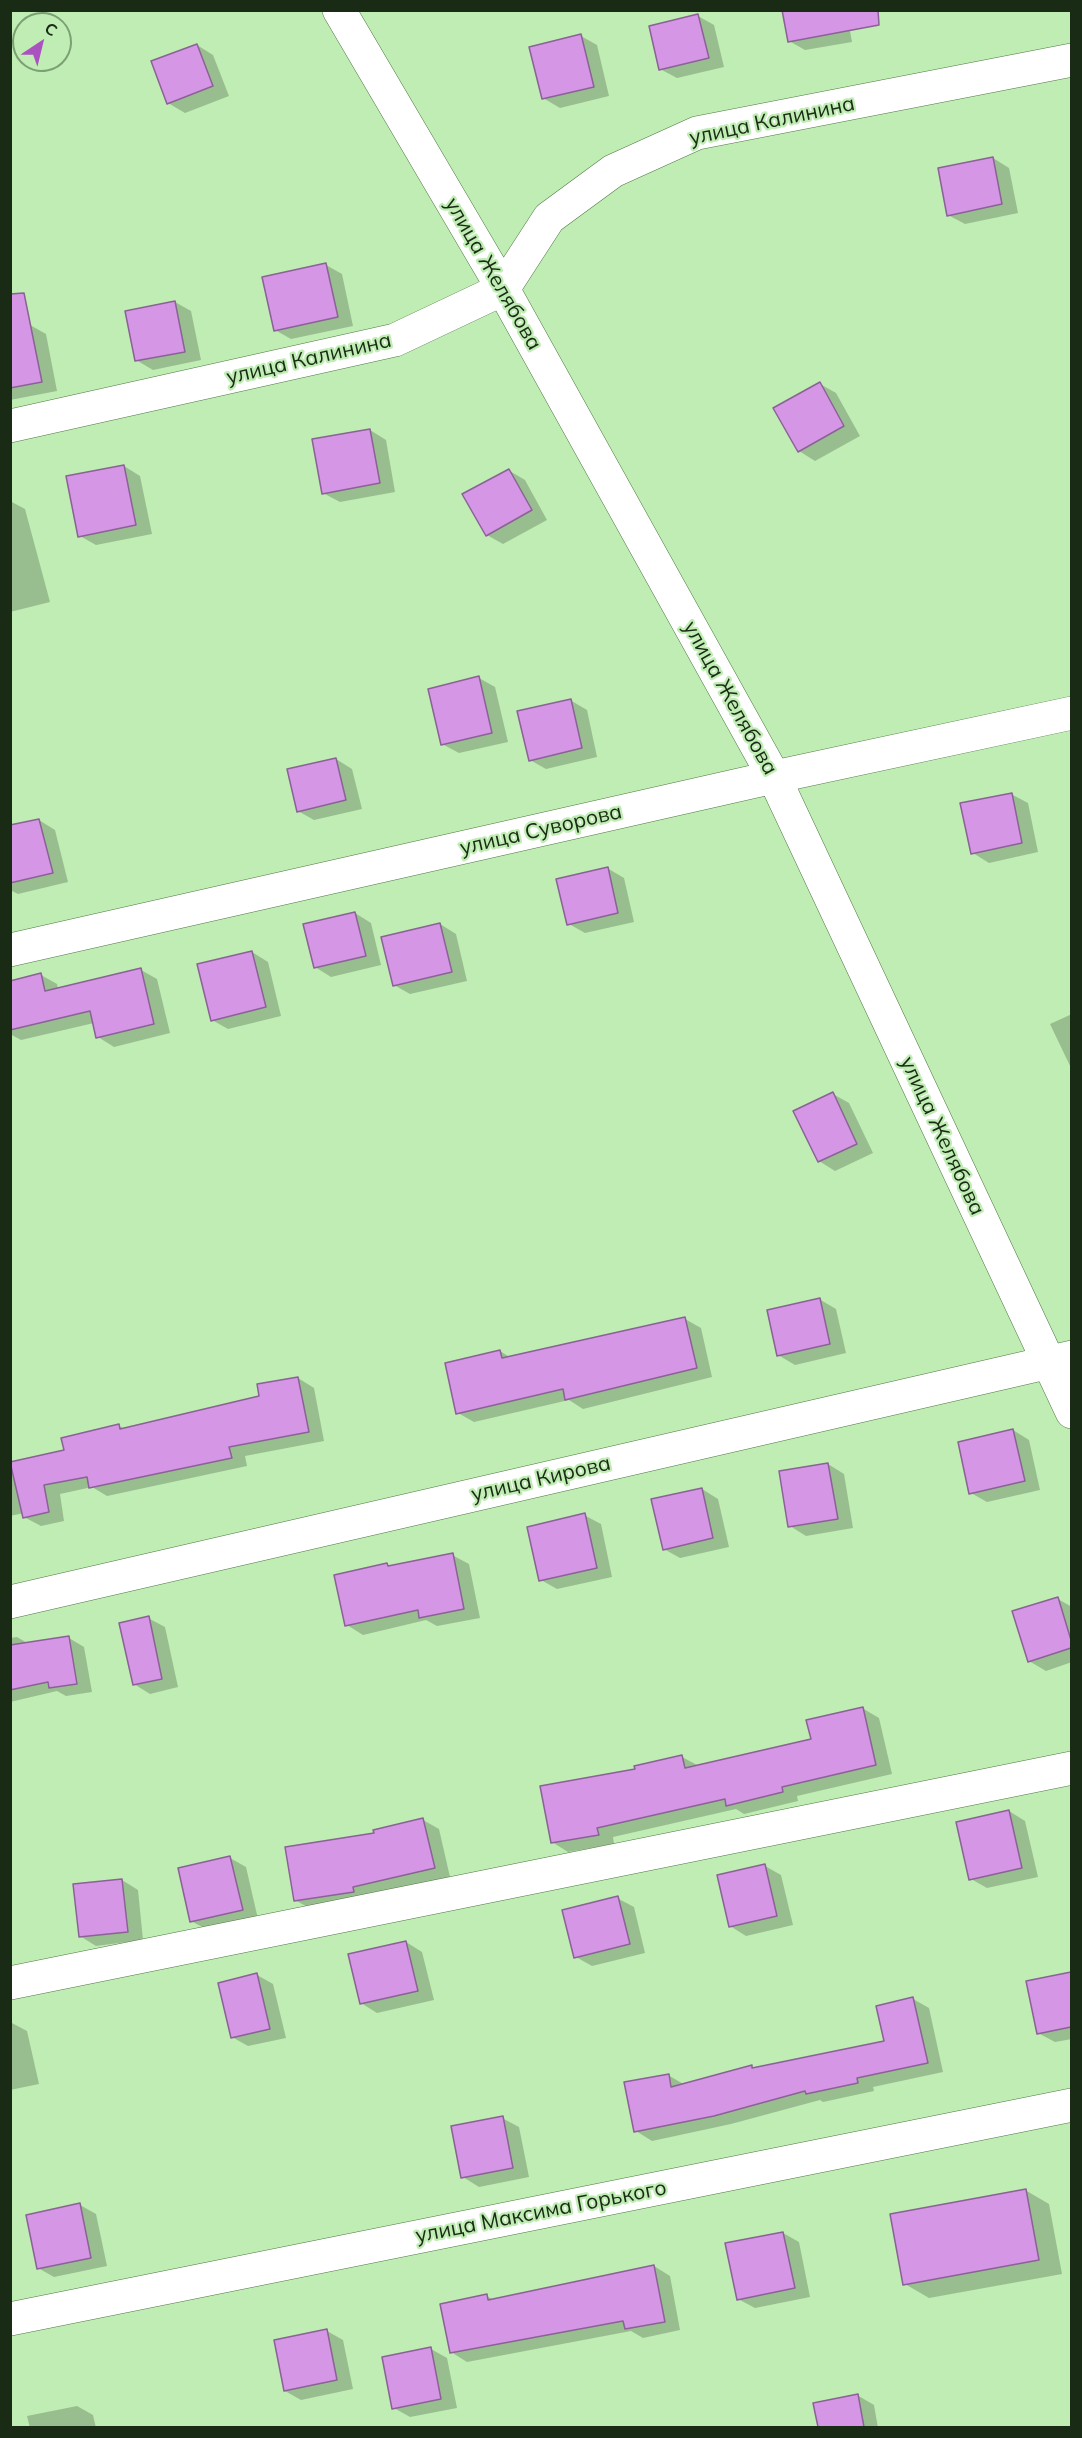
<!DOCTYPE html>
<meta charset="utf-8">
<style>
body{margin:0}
#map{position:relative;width:1082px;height:2438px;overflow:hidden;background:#bfedb3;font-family:Mulish,sans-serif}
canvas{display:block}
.frame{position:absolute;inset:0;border:12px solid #1a2b15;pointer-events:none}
.north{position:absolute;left:12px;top:12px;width:60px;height:60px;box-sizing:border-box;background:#bfedb3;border:2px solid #7d9f74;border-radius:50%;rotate:35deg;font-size:16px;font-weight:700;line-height:24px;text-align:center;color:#1a2b15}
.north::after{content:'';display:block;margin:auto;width:21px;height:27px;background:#aa53c0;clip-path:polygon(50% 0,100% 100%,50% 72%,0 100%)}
</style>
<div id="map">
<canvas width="1082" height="2438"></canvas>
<div class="frame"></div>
<div class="north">С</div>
</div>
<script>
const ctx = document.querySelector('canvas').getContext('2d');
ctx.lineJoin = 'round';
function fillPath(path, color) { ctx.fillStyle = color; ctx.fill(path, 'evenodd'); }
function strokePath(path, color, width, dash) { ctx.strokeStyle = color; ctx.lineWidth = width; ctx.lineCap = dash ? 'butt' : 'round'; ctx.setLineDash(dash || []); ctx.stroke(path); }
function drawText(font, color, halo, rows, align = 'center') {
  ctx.font = font + ' Mulish,sans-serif'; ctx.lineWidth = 4.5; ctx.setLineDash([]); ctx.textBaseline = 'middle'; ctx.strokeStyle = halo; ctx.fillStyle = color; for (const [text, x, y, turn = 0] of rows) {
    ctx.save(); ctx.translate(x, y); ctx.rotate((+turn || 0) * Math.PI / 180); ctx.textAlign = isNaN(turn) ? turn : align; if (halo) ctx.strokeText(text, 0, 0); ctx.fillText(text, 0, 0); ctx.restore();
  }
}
const shadow = new Path2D(`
 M 847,14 L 852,42 L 805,50 L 789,41 Z
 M 698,16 L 714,25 L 724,67 L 677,78 L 660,69 Z
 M 581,36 L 597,45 L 609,96 L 560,108 L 543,98 Z
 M 197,45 L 213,55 L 229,96 L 185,113 L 168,103 Z
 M 993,158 L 1009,168 L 1018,213 L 965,224 L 948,215 Z
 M 326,265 L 342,274 L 353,326 L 291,339 L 275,330 Z
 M 175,302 L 191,311 L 201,360 L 153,370 L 136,360 Z
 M 30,325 L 46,334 L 57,391 L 10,400 L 10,329 Z
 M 820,384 L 836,393 L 860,436 L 815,461 L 799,451 Z
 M 370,430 L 386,440 L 395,492 L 340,502 L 323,493 Z
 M 124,466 L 140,476 L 152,534 L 96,545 L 80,536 Z
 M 508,470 L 525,480 L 547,520 L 503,544 L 487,535 Z
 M 10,501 L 25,509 L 50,602 L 10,612 Z
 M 479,678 L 495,687 L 508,742 L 459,753 L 442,744 Z
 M 570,700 L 587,710 L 597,757 L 546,769 L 530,760 Z
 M 336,759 L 352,769 L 362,809 L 314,820 L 298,811 Z
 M 1011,794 L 1028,803 L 1038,852 L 989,863 L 973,853 Z
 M 39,820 L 55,830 L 68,882 L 18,894 L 10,890 L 10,827 Z
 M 607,868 L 624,878 L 634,922 L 585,933 L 569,924 Z
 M 355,913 L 371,923 L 381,965 L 331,977 L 315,967 Z
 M 440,924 L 456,934 L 467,981 L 410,994 L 394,985 Z
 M 252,952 L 268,962 L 281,1016 L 228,1029 L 212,1020 Z
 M 141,970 L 157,979 L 170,1033 L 114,1047 L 98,1037 L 94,1023 L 21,1040 L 10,1034 L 10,982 L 41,975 L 57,984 L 58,989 Z
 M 1072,1014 L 1072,1070 L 1050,1024 Z
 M 833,1094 L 849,1103 L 873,1153 L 835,1171 L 819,1161 Z
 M 819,1299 L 836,1309 L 846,1353 L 795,1365 L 778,1355 Z
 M 685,1319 L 701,1328 L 712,1377 L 583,1409 L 569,1400 L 474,1422 L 458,1413 L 500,1351 L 511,1358 Z
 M 298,1378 L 314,1388 L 324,1441 L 245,1456 L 247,1466 L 107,1496 L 92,1487 L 60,1494 L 64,1521 L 41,1526 L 24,1517 L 24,1513 L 10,1516 L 10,1464 L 66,1451 L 119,1426 L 125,1429 L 261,1398 Z
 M 1013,1430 L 1029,1440 L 1040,1490 L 987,1502 L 971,1493 Z
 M 828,1464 L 844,1474 L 853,1528 L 806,1536 L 790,1526 Z
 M 702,1489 L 718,1499 L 729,1547 L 680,1558 L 664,1549 Z
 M 584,1515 L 601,1524 L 612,1577 L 557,1589 L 541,1580 Z
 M 452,1555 L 469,1564 L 480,1618 L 437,1626 L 426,1620 L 363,1635 L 347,1625 L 387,1565 L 391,1567 Z
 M 1058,1599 L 1072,1607 L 1072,1662 L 1046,1671 L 1029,1661 Z
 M 148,1618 L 165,1627 L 178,1687 L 150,1694 L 134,1684 Z
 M 17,1637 L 29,1644 L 69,1638 L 84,1647 L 92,1692 L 66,1696 L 57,1691 L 10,1702 L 10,1638 Z
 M 862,1708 L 879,1718 L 892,1774 L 797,1796 L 798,1801 L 744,1814 L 736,1809 L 613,1837 L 614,1844 L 568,1852 L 552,1842 L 636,1770 L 682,1757 L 699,1766 L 813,1740 Z
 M 1009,1811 L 1025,1821 L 1038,1877 L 987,1888 L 971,1879 Z
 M 423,1820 L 439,1829 L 450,1877 L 311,1909 L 295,1900 L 376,1834 Z
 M 230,1858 L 246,1867 L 258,1919 L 208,1930 L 191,1921 Z
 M 765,1866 L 781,1875 L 793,1925 L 746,1936 L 730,1926 Z
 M 122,1880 L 138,1890 L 143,1940 L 96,1946 L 80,1936 Z
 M 617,1898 L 634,1907 L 645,1953 L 592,1966 L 576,1957 Z
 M 406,1942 L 422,1952 L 434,2000 L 377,2013 L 361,2003 Z
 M 1070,1974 L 1072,2039 L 1055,2042 L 1038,2033 Z
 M 257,1975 L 273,1984 L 286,2038 L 248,2046 L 232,2037 Z
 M 913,1999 L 929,2008 L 943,2072 L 873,2087 L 874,2091 L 823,2102 L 820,2100 L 731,2124 L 652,2141 L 636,2131 L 668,2075 L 685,2085 L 751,2067 L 756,2069 L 886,2042 Z
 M 10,2022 L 27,2031 L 39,2084 L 10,2090 Z
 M 502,2118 L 519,2127 L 529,2177 L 479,2187 L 463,2177 Z
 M 1025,2190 L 1049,2204 L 1062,2274 L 929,2298 L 905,2284 Z
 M 80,2205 L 96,2214 L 107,2266 L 54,2277 L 38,2268 Z
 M 783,2233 L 799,2242 L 810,2297 L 755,2308 L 738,2299 Z
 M 654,2266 L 670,2276 L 680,2330 L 643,2338 L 631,2331 L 467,2362 L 451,2352 L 487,2296 L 495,2301 Z
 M 327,2331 L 343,2340 L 353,2389 L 301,2400 L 285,2391 Z
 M 431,2349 L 447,2358 L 457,2408 L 410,2417 L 394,2408 Z
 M 857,2395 L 874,2405 L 878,2428 L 819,2428 L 815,2404 Z
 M 77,2406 L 93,2415 L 96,2428 L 30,2428 L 27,2416 Z`);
const building = new Path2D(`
 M 782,10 L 878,10 L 879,25 L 788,42 Z
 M 698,14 L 709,58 L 659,70 L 649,26 Z
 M 581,34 L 594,87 L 542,99 L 529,47 Z
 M 197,44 L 213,86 L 167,104 L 151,61 Z
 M 993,157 L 1002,204 L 947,216 L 938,168 Z
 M 326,263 L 338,317 L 274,331 L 262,277 Z
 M 24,293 L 42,382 L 10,388 L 10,294 Z
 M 175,301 L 185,352 L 135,361 L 125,311 Z
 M 820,382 L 844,426 L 798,452 L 773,408 Z
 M 370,429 L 380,483 L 322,494 L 312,439 Z
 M 124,465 L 136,525 L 78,537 L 66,476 Z
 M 509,469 L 532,510 L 486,536 L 462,494 Z
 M 479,676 L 492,733 L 441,745 L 428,689 Z
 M 571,699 L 582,748 L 529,761 L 517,711 Z
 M 336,758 L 346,800 L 297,812 L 287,769 Z
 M 1012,793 L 1022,843 L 971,854 L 960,803 Z
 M 39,819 L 53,873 L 10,883 L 10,825 Z
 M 608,867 L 618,913 L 567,925 L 556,879 Z
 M 355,912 L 366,956 L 314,968 L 303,924 Z
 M 440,923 L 452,972 L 393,986 L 381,937 Z
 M 252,951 L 266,1007 L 211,1021 L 197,964 Z
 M 141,968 L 154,1024 L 96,1038 L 90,1011 L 10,1030 L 10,981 L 41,973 L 45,991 Z
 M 833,1092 L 857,1144 L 818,1162 L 793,1111 Z
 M 820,1298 L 830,1344 L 777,1356 L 767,1310 Z
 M 685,1317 L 697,1368 L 565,1400 L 563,1389 L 456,1414 L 445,1363 L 500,1350 L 502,1358 Z
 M 298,1377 L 309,1432 L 229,1447 L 232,1458 L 89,1488 L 87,1477 L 44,1485 L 49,1512 L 23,1518 L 10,1462 L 64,1450 L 61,1438 L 119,1424 L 120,1429 L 259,1396 L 257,1384 Z
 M 1013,1429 L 1025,1481 L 969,1494 L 958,1442 Z
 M 828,1463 L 838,1519 L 788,1527 L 779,1471 Z
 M 702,1488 L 713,1538 L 663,1550 L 651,1499 Z
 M 585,1513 L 597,1568 L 539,1581 L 527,1527 Z
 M 453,1553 L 464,1609 L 419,1618 L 418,1610 L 345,1626 L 334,1575 L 387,1563 L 388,1566 Z
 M 1058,1597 L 1071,1640 L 1071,1648 L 1028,1662 L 1012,1611 Z
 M 149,1616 L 162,1679 L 133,1685 L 119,1623 Z
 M 69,1636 L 77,1684 L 49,1688 L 48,1682 L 10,1690 L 10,1645 Z
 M 863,1707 L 876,1765 L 782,1787 L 783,1792 L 726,1806 L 725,1799 L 597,1828 L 599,1835 L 551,1843 L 540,1786 L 635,1769 L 634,1766 L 682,1755 L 685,1768 L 811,1739 L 806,1720 Z
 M 1009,1810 L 1022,1868 L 969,1880 L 956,1822 Z
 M 423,1818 L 435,1868 L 353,1887 L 354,1892 L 294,1901 L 285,1847 L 374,1833 L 373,1830 Z
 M 230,1856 L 243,1910 L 190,1922 L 178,1868 Z
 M 765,1864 L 777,1916 L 729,1927 L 717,1875 Z
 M 122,1879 L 128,1932 L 79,1937 L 73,1884 Z
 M 618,1896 L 630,1944 L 574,1958 L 562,1910 Z
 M 406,1941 L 418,1991 L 360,2004 L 348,1954 Z
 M 1071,1972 L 1071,2027 L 1037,2034 L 1026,1981 Z
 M 257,1973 L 270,2029 L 231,2038 L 218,1983 Z
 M 913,1997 L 928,2063 L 857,2078 L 858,2083 L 806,2094 L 805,2091 L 714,2116 L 634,2132 L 624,2082 L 669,2074 L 671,2087 L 752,2065 L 752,2068 L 884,2041 L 876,2006 Z
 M 503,2116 L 513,2168 L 461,2178 L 451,2126 Z
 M 1026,2189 L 1039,2260 L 903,2285 L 890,2214 Z
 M 80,2203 L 91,2258 L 37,2269 L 26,2215 Z
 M 783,2232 L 795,2288 L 737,2300 L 725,2243 Z
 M 654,2265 L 665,2322 L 625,2329 L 623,2321 L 450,2353 L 440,2304 L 487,2294 L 488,2300 Z
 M 327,2329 L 337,2380 L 284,2391 L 274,2340 Z
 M 431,2347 L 441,2399 L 392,2409 L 382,2357 Z
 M 858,2394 L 864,2427 L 818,2427 L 813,2403 Z`);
const street = new Path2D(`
 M 339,10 L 503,289 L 774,777 L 1072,1412
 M 10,426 L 395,340 L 503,289 L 549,218 L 613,171 L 697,133 L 1072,60
 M 10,950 L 774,777 L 1072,713
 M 10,1602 L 1072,1357
 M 10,1983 L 1072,1768`);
const secondary = new Path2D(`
 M 10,2319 L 1072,2105`);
const streetNames = [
 ["улица Калинина",772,121,-12],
 ["улица Желябова",493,274,60],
 ["улица Калинина",309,359,-13],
 ["улица Желябова",730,698,61],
 ["улица Суворова",541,830,-13],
 ["улица Желябова",942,1136,65],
 ["улица Кирова",541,1479,-13],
 ["улица Максима Горького",541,2212,-11]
];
fillPath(shadow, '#0003');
fillPath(building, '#d496e5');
strokePath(building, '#8b6296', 1.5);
strokePath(street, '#507944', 34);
strokePath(secondary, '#507944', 34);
strokePath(street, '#fff', 33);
strokePath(secondary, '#fff', 33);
drawText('21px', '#1a2b15', '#bfedb3', streetNames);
</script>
